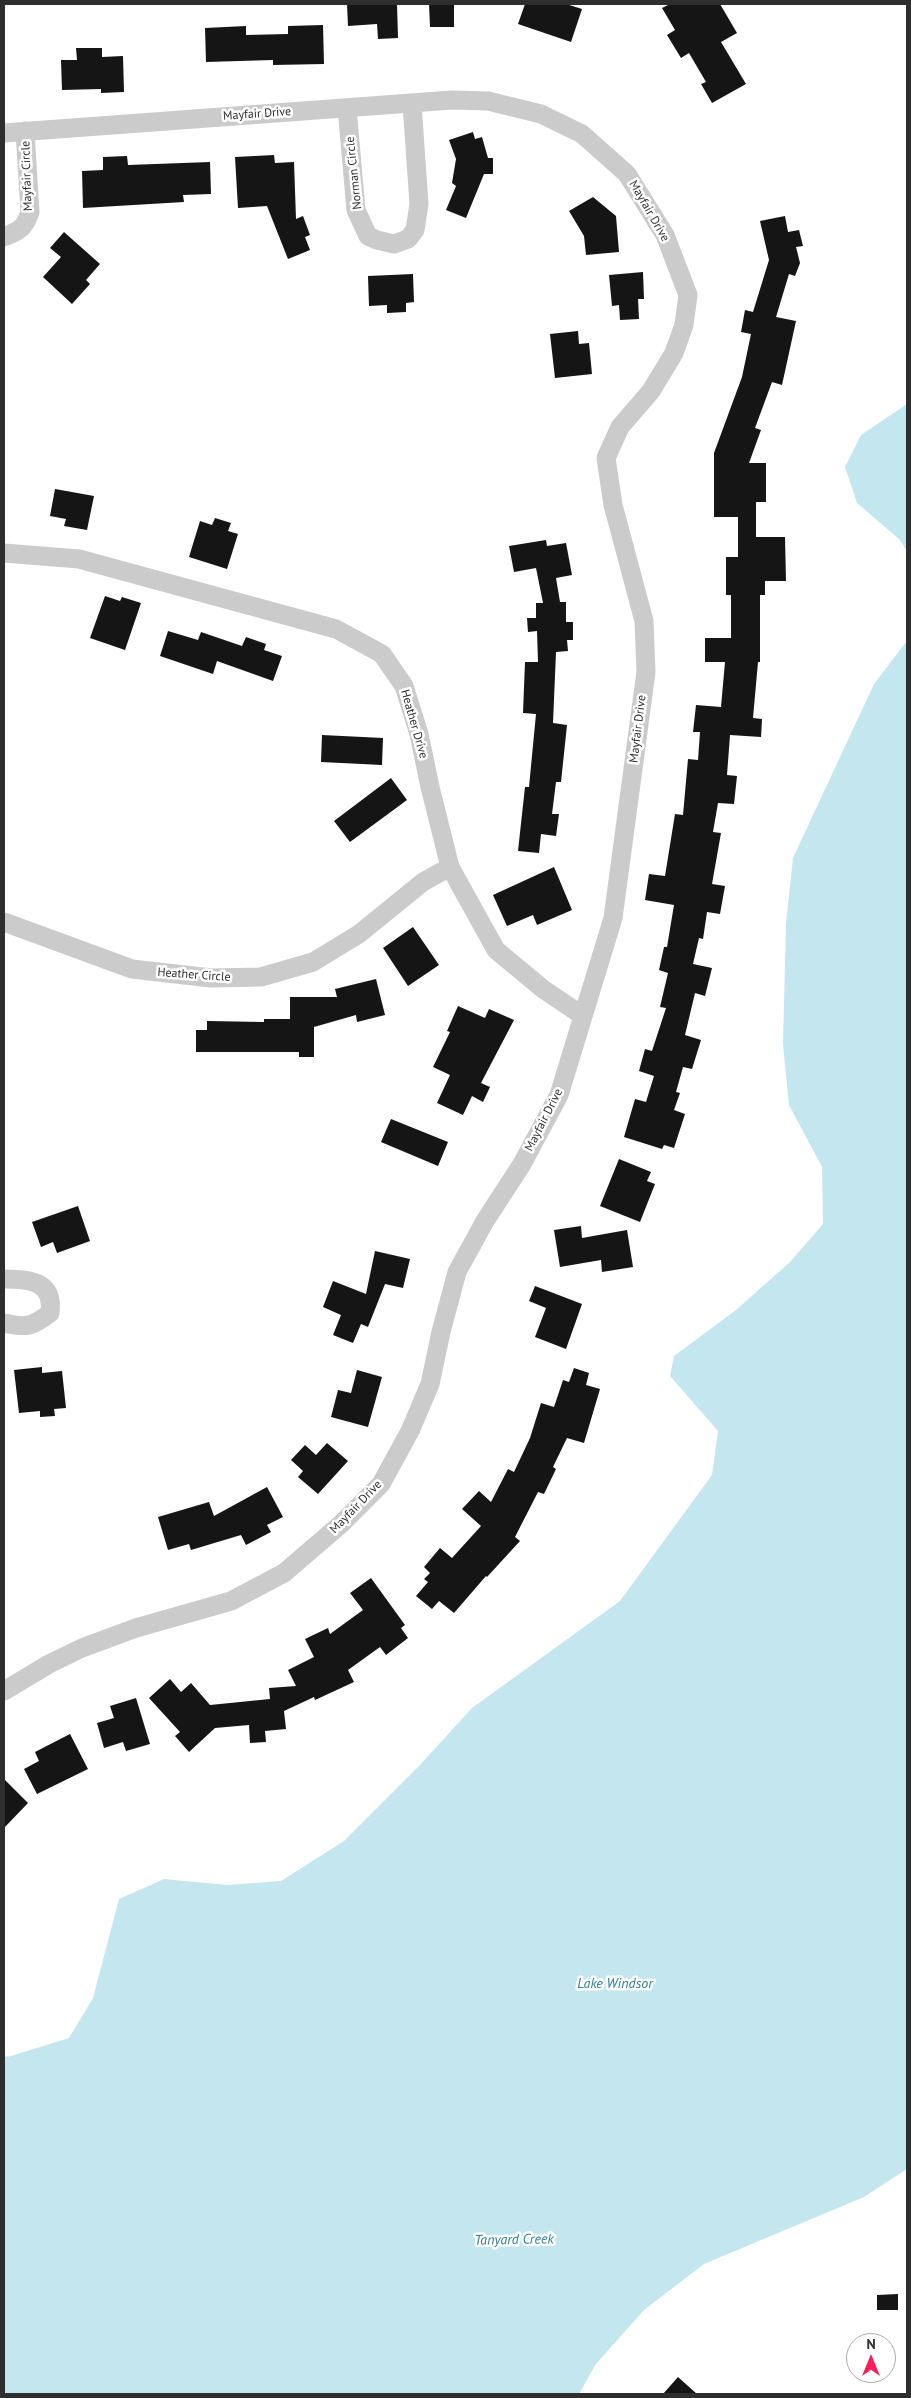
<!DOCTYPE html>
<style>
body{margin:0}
#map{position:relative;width:911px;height:2398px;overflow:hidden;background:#fff;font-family:"PT Sans",sans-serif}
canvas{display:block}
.frame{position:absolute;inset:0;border:5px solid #2e2e2e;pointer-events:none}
.north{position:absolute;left:846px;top:2333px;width:50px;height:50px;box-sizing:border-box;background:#fff;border:1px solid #ababab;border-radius:50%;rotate:0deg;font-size:14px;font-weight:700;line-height:20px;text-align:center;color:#2e2e2e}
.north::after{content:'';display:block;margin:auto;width:18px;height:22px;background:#f71e59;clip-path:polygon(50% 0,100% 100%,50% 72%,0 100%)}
</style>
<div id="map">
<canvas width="911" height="2398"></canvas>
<div class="frame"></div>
<div class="north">N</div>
</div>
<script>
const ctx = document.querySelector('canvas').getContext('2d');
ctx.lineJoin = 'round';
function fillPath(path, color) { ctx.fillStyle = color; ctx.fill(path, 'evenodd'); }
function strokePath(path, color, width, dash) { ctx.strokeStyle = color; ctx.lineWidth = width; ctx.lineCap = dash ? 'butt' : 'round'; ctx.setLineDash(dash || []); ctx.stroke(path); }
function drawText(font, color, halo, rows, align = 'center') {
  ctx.font = font + ' "PT Sans",sans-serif'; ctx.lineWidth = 5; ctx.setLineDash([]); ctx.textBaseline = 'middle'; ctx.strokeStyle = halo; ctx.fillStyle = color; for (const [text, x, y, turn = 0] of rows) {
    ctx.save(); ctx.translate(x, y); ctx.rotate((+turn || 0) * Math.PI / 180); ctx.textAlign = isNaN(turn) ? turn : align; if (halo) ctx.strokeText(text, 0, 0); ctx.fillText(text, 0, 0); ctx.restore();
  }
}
const water = new Path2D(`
 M 907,404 L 907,551 L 899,539 L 857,503 L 845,467 L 861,435 Z
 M 907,634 L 907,2169 L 864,2197 L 704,2264 L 644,2310 L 596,2364 L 579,2394 L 4,2394 L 4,2057 L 11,2056 L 69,2038 L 93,1998 L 119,1899 L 164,1879 L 227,1885 L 281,1881 L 344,1841 L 419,1766 L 472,1708 L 620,1601 L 712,1475 L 718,1431 L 670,1376 L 674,1356 L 736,1310 L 790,1262 L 823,1224 L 822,1167 L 789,1105 L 783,1044 L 786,923 L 793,858 L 874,684 L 906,642 Z`);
const building = new Path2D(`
 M 347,4 L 397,4 L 398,38 L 378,39 L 377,24 L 348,26 Z
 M 429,4 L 454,4 L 454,27 L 430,27 Z
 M 525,4 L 566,4 L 582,9 L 571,42 L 518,24 Z
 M 670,4 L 720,4 L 737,33 L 721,42 L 746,84 L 712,103 L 701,84 L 706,82 L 689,53 L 681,58 L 667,35 L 675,30 L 662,8 Z
 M 323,25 L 324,64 L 273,65 L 273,60 L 206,62 L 205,28 L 246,26 L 246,35 L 288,34 L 288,26 Z
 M 76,48 L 102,48 L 102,57 L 123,56 L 124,92 L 101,93 L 101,89 L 62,90 L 61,60 L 77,60 Z
 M 473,132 L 475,139 L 482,137 L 488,158 L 493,158 L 493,174 L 484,174 L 466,218 L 446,210 L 456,186 L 452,183 L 456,159 L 449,140 Z
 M 274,155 L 275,163 L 294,162 L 296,219 L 303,216 L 310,235 L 305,237 L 310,250 L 288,259 L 267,206 L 238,208 L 235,157 Z
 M 127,156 L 128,165 L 210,162 L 211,194 L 183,195 L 184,202 L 83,208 L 82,171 L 103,170 L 103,157 Z
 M 593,197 L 616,216 L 619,252 L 586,255 L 584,236 L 569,211 Z
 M 785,216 L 788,232 L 799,230 L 803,246 L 796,247 L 800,263 L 795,276 L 789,274 L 776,317 L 796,321 L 782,385 L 772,382 L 755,428 L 761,430 L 749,463 L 766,463 L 766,502 L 756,502 L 756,537 L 785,537 L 786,581 L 765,581 L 765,595 L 760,595 L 760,662 L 758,662 L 753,718 L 762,719 L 761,737 L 730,735 L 727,775 L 737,776 L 734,804 L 718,803 L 713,832 L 721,833 L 712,884 L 725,886 L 720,914 L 707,912 L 703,939 L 699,938 L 693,964 L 712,968 L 705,996 L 695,993 L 685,1035 L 701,1040 L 692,1069 L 683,1067 L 676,1092 L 680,1093 L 674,1110 L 685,1114 L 674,1148 L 664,1145 L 662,1149 L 624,1137 L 635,1099 L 646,1102 L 654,1076 L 639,1071 L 645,1049 L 652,1051 L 666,1008 L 660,1007 L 668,973 L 659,970 L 664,947 L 667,947 L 674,905 L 645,900 L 649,874 L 665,876 L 675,814 L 683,815 L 688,759 L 698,760 L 700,732 L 693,732 L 696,705 L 721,707 L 725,662 L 705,662 L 705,638 L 731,638 L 731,595 L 726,595 L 726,557 L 738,557 L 738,517 L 714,517 L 714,453 L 742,377 L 751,334 L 741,332 L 745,310 L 753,312 L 769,260 L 760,221 Z
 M 64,232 L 100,264 L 86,280 L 90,284 L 72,304 L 43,277 L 61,257 L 50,248 Z
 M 643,272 L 644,299 L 638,299 L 639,319 L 620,320 L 619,305 L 612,306 L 609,275 Z
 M 413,274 L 414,302 L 406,303 L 406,312 L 387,313 L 387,305 L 369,306 L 368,276 Z
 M 578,331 L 579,344 L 589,343 L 592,374 L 555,378 L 550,334 Z
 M 55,489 L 94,496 L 87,530 L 64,526 L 66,519 L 50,516 Z
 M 215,518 L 231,523 L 228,531 L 238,534 L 227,569 L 189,557 L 200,521 L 212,525 Z
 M 546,540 L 547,546 L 566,543 L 572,575 L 556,578 L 560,602 L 566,602 L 566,622 L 573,622 L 573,640 L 567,640 L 568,651 L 556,652 L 553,723 L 567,725 L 561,782 L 556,782 L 552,814 L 559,814 L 556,836 L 541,834 L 539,853 L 518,851 L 525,787 L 529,787 L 536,714 L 523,713 L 525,662 L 538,662 L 537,631 L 528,632 L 527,618 L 536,618 L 536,603 L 543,603 L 536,568 L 514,572 L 509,546 Z
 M 105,596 L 120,601 L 122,597 L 141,603 L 125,650 L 90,638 Z
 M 168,631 L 198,640 L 201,632 L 242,646 L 246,637 L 266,644 L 264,650 L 282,656 L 273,681 L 217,661 L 213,674 L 160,656 Z
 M 322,735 L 383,738 L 382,765 L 321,762 Z
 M 391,778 L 407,800 L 350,842 L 334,821 Z
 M 554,867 L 572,910 L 537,925 L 533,915 L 507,926 L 493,895 Z
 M 413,927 L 439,965 L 408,986 L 383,948 Z
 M 376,979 L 385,1015 L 357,1022 L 356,1015 L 314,1027 L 314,1057 L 299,1057 L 299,1052 L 196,1052 L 196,1030 L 207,1030 L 207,1021 L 264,1022 L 264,1019 L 290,1019 L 290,997 L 337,997 L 335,989 Z
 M 458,1006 L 485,1018 L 489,1009 L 514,1020 L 481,1083 L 490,1087 L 483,1102 L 472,1096 L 463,1115 L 437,1103 L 450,1075 L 433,1067 L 450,1032 L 447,1031 Z
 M 391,1119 L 448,1142 L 438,1166 L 381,1142 Z
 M 619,1159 L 651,1172 L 647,1181 L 655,1184 L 640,1222 L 600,1206 Z
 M 78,1206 L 90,1241 L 57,1253 L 53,1242 L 41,1247 L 32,1222 Z
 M 581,1226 L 582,1238 L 627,1230 L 633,1267 L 602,1272 L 601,1260 L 560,1267 L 554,1230 Z
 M 375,1251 L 410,1259 L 403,1288 L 385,1284 L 368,1327 L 361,1324 L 353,1343 L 333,1335 L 341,1315 L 323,1307 L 333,1281 L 366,1294 Z
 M 535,1286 L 582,1304 L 566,1349 L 535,1337 L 546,1308 L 529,1301 Z
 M 42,1367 L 42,1373 L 62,1371 L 66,1408 L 54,1409 L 55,1416 L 40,1417 L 40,1411 L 19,1413 L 14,1370 Z
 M 574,1368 L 589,1373 L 586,1385 L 600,1389 L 584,1443 L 567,1438 L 553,1467 L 556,1469 L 544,1494 L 538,1492 L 515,1537 L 520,1541 L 487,1577 L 486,1576 L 454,1613 L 439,1601 L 432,1609 L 416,1596 L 428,1582 L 424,1579 L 430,1573 L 424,1567 L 440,1548 L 452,1558 L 481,1526 L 462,1509 L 479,1491 L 491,1502 L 508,1469 L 514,1472 L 530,1438 L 541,1403 L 554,1407 L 563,1380 L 569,1382 Z
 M 357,1370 L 382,1377 L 368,1427 L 331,1417 L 338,1390 L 351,1393 Z
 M 327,1443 L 348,1461 L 318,1494 L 298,1477 L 303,1471 L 291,1460 L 305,1445 L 316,1455 Z
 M 267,1487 L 283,1517 L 267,1525 L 271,1532 L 246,1545 L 241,1535 L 191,1550 L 189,1544 L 168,1550 L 158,1517 L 209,1502 L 214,1516 Z
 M 371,1578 L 405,1625 L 401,1628 L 408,1638 L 386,1655 L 380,1647 L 348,1670 L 354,1682 L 315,1700 L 314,1697 L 284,1711 L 286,1729 L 265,1731 L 266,1742 L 250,1743 L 249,1725 L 215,1728 L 189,1752 L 175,1736 L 180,1732 L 149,1698 L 170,1679 L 181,1692 L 191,1683 L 210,1705 L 270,1699 L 269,1688 L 296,1686 L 288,1670 L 314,1657 L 305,1639 L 328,1628 L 330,1634 L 363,1610 L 350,1593 Z
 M 136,1698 L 150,1744 L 126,1751 L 123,1742 L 104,1748 L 97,1723 L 114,1718 L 110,1706 Z
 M 70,1734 L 88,1769 L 37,1794 L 24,1769 L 39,1761 L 35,1752 Z
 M 4,1779 L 28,1803 L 4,1828 Z
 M 898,2294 L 898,2310 L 877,2310 L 877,2295 Z
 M 678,2377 L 697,2394 L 663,2394 Z`);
const street = new Path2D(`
 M 347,108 L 356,210 L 368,236 L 377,240 L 394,244 L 408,239 L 415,230 L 419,204 L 412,104
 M 4,133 L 452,100 L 488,101 L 541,114 L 582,134 L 627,174 L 665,235 L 688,295 L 684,325 L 674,353 L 651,391 L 620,427 L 606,458 L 613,505 L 644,621 L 646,672 L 613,918 L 559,1095 L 522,1164 L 485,1221 L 457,1272 L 441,1332 L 430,1384 L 410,1431 L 381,1484 L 341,1524 L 284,1573 L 231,1601 L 136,1628 L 82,1648 L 49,1664 L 4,1691
 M 4,237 C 19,231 25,228 30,212 L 25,131
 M 4,553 L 79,559 L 336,629 L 382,654 L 404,686 L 419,734 L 430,787 L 450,867 L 496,950 L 543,989 L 583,1016
 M 4,922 L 132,969 L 211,978 L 261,977 L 313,962 L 359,934 L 423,882 L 450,867
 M 4,1279 C 30,1279 54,1281 50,1313 C 32,1327 26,1328 4,1323`);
const streetNames = [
 ["Mayfair Drive",257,114,-4],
 ["Norman Circle",354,173,-96],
 ["Mayfair Circle",27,176,-92],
 ["Mayfair Drive",649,211,60],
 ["Heather Drive",414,724,74],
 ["Mayfair Drive",638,729,-83],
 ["Heather Circle",194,975,4],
 ["Mayfair Drive",544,1120,-63],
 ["Mayfair Drive",356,1507,-46]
];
const waterNames = [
 ["Lake Windsor",615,1984],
 ["Tanyard Creek",514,2240,-1]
];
fillPath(water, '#c4e7ef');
fillPath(building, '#151515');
strokePath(street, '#cbcbcb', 19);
drawText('12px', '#2e2e2e', '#fff', streetNames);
drawText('italic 14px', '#327f91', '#fff', waterNames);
</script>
